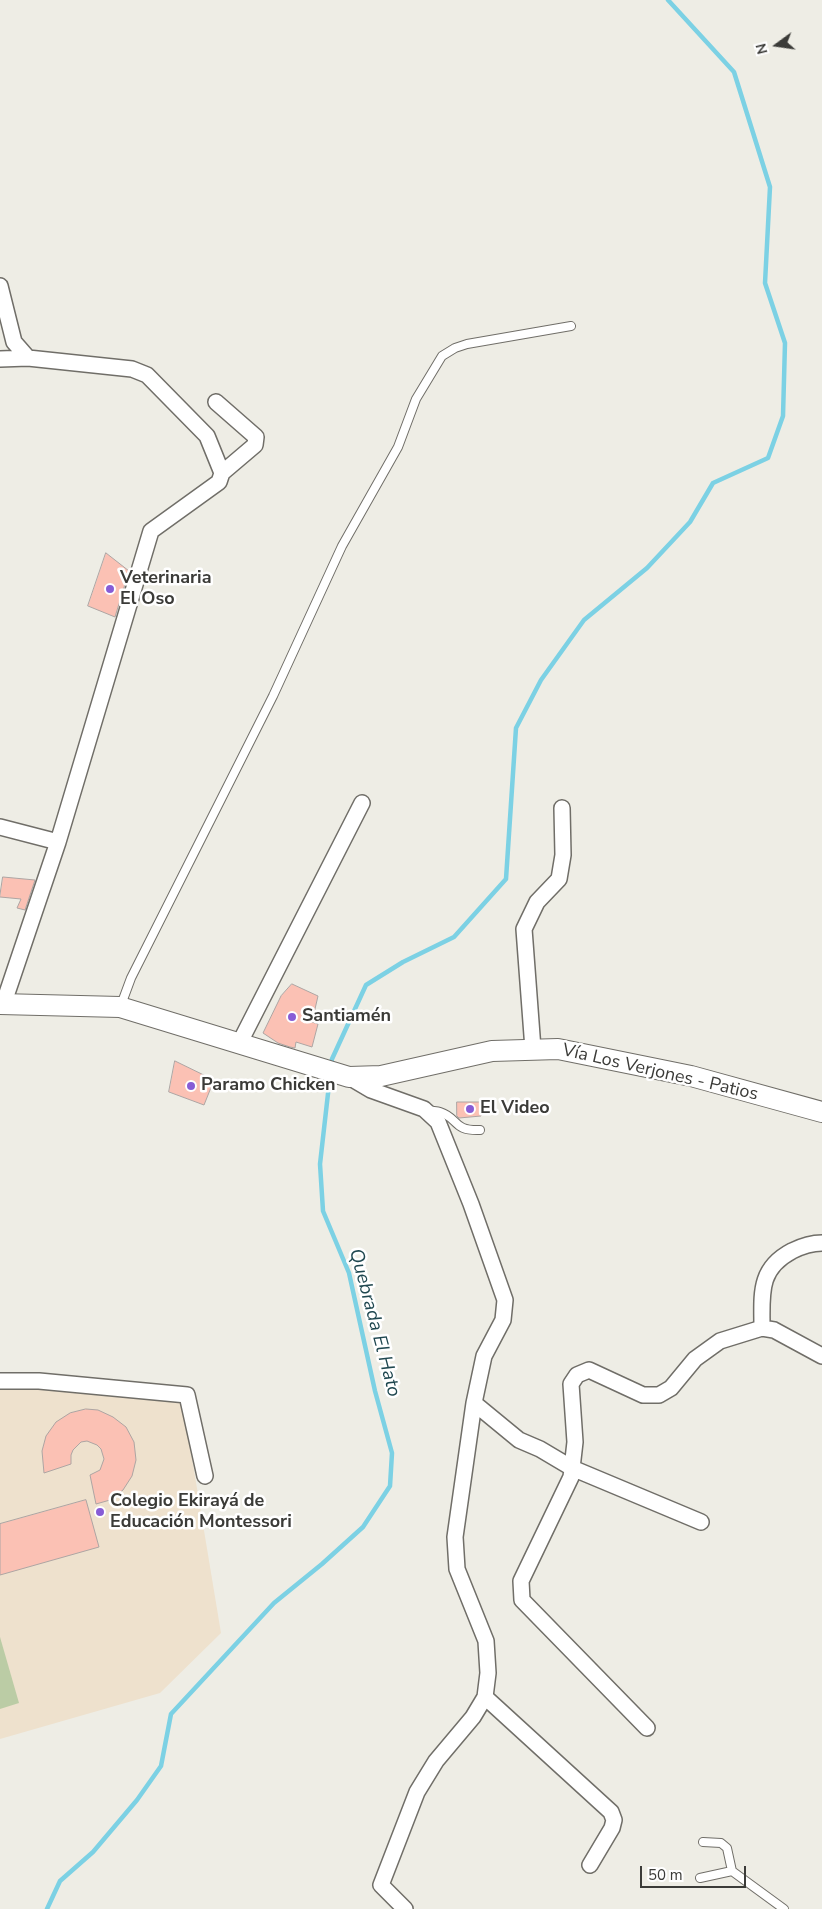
<!DOCTYPE html>
<meta charset="utf-8">
<style>
body{margin:0}
#map{position:relative;width:822px;height:1909px;overflow:hidden;background:#eeede5;font-family:"Nunito Sans",sans-serif}
canvas{display:block}
.north{position:absolute;left:752px;top:20px;width:50px;height:50px;-webkit-text-stroke:4px #fff;paint-order:stroke;rotate:256deg;font-size:14px;font-weight:700;line-height:20px;text-align:center;color:#3b3b38}
.north::after{content:'';display:block;margin:auto;width:18px;height:22px;background:#3b3b38;clip-path:polygon(50% 0,100% 100%,50% 72%,0 100%)}
.scale{position:absolute;left:640px;top:1866px;width:106px;height:22px;box-sizing:border-box;border:2px solid #3b3b38;border-top:0;padding-left:6px;font-size:15px;line-height:18px;white-space:nowrap;color:#3b3b38;-webkit-text-stroke:4px #fff;paint-order:stroke}
</style>
<div id="map">
<canvas width="822" height="1909"></canvas>
<div class="north">N</div>
<div class="scale">50 m</div>
</div>
<script>
const ctx = document.querySelector('canvas').getContext('2d');
ctx.lineJoin = 'round';
function fillPath(path, color) { ctx.fillStyle = color; ctx.fill(path, 'evenodd'); }
function strokePath(path, color, width, dash) { ctx.strokeStyle = color; ctx.lineWidth = width; ctx.lineCap = dash ? 'butt' : 'round'; ctx.setLineDash(dash || []); ctx.stroke(path); }
function drawText(font, color, halo, rows, align = 'center') {
  ctx.font = font + ' "Nunito Sans",sans-serif'; ctx.lineWidth = 5; ctx.setLineDash([]); ctx.textBaseline = 'middle'; ctx.strokeStyle = halo; ctx.fillStyle = color; for (const [text, x, y, turn = 0] of rows) {
    ctx.save(); ctx.translate(x, y); ctx.rotate((+turn || 0) * Math.PI / 180); ctx.textAlign = isNaN(turn) ? turn : align; if (halo) ctx.strokeText(text, 0, 0); ctx.fillText(text, 0, 0); ctx.restore();
  }
}
const education = new Path2D(`
 M 0,1388 L 181,1392 L 221,1633 L 160,1693 L 0,1739 Z`);
const green = new Path2D(`
 M 0,1637 L 19,1703 L 0,1709 Z`);
const stream = new Path2D(`
 M 331,1066 L 332,1059 L 366,985 L 403,962 L 454,937 L 506,879 L 516,728 L 541,680 L 584,620 L 647,568 L 690,522 L 713,483 L 768,458 L 783,416 L 785,343 L 765,283 L 770,187 L 734,72 L 668,0
 M 47,1909 L 60,1881 L 93,1852 L 137,1800 L 161,1766 L 171,1714 L 274,1603 L 322,1564 L 363,1527 L 390,1486 L 392,1453 L 375,1391 L 349,1273 L 323,1211 L 320,1164 L 330,1076`);
const building = new Path2D(`
 M 106,553 L 129,571 L 115,617 L 88,606 Z
 M 3,877 L 35,880 L 25,910 L 17,908 L 21,899 L 0,897 Z
 M 292,984 L 318,996 L 312,1022 L 318,1024 L 312,1047 L 296,1042 L 295,1048 L 290,1047 L 278,1043 L 263,1033 L 281,996 Z
 M 175,1061 L 214,1080 L 204,1105 L 169,1092 Z
 M 457,1102 L 484,1102 L 481,1116 L 459,1118 L 457,1116 Z
 M 86,1409 L 98,1410 L 113,1417 L 126,1427 L 134,1442 L 136,1460 L 132,1476 L 123,1490 L 110,1500 L 96,1504 L 90,1475 L 100,1470 L 104,1459 L 101,1449 L 97,1445 L 87,1441 L 81,1442 L 73,1450 L 71,1455 L 71,1464 L 44,1473 L 42,1451 L 46,1436 L 56,1422 L 70,1413 Z
 M 86,1500 L 99,1547 L 0,1575 L 0,1524 Z`);
const lane = new Path2D(`
 M 121,1005 L 131,978 L 273,696 L 342,546 L 398,447 L 416,399 L 442,356 L 455,348 L 467,344 L 571,326
 M 428,1110 C 432,1111 437,1111 440,1112 C 459,1118 452,1131 480,1130
 M 703,1842 L 721,1843 L 727,1848 L 732,1871
 M 700,1878 L 732,1871 L 784,1909`);
const street = new Path2D(`
 M 0,286 L 14,342 L 28,358
 M 0,359 L 28,358 L 132,369 L 147,375 L 207,436 L 222,473 L 219,482 L 151,531 L 58,842 L 3,1005
 M 216,402 L 256,437 L 255,445 L 222,473
 M 0,827 L 58,842
 M 239,1044 L 362,803
 M 533,1049 L 524,929 L 537,902 L 559,879 L 563,855 L 562,808
 M 349,1077 L 371,1090 L 424,1109 L 438,1122 L 471,1204 L 505,1300 L 503,1320 L 484,1356 L 474,1403 L 455,1537 L 457,1569 L 486,1641 L 488,1673 L 485,1697 L 473,1717 L 436,1761 L 417,1792 L 381,1885 L 405,1909
 M 762,1328 C 762,1294 758,1269 792,1251 C 802,1246 812,1243 822,1243
 M 0,1381 L 39,1381 L 187,1395 L 205,1476
 M 474,1403 L 519,1440 L 540,1449 L 572,1468 L 701,1522
 M 485,1697 L 611,1812 L 614,1820 L 612,1828 L 590,1865
 M 647,1728 L 522,1600 L 521,1581 L 571,1477 L 575,1442 L 571,1384 L 577,1375 L 589,1370 L 643,1395 L 659,1395 L 671,1388 L 695,1359 L 720,1341 L 762,1328 L 774,1330 L 822,1356`);
const secondary = new Path2D(`
 M 0,1004 L 120,1007 L 349,1077 L 381,1076 L 492,1051 L 558,1049 L 691,1076 L 822,1112`);
const markers = [
 [110,589,5,"#875cd6"],
 [292,1017,5,"#875cd6"],
 [191,1086,5,"#875cd6"],
 [470,1109,5,"#875cd6"],
 [100,1512,5,"#875cd6"]
];
const poiNames = [
 ["Veterinaria",120,579],
 ["El Oso",120,600],
 ["Santiamén",302,1017],
 ["Paramo Chicken",201,1086],
 ["El Video",480,1109],
 ["Colegio Ekirayá de",110,1502],
 ["Educación Montessori",110,1523]
];
const streetNames = [
 ["Vía Los Verjones - Patios",660,1073,13]
];
const waterNames = [
 ["Quebrada El Hato",374,1323,75]
];
fillPath(education, '#eee1cd');
fillPath(green, '#bbcca5');
strokePath(stream, '#7cd1e4', 4.5);
fillPath(building, '#fbc1b4');
strokePath(building, '#ada5a3', 1);
strokePath(lane, '#706e68', 10);
strokePath(street, '#706e68', 18);
strokePath(secondary, '#706e68', 22);
strokePath(lane, '#fff', 8);
strokePath(street, '#fff', 15);
strokePath(secondary, '#fff', 20);
for (const [x, y, r, color] of markers) { const dot = new Path2D(); dot.arc(x, y, r, 0, 2 * Math.PI); ctx.fillStyle = color; ctx.fill(dot); strokePath(dot, '#fff', 2); }
drawText('bold 18px', '#3b3b38', '#fff', poiNames, 'left');
drawText('18px', '#3b3b38', '#fff', streetNames);
drawText('italic 19px', '#1f474f', '#fff', waterNames);
</script>
